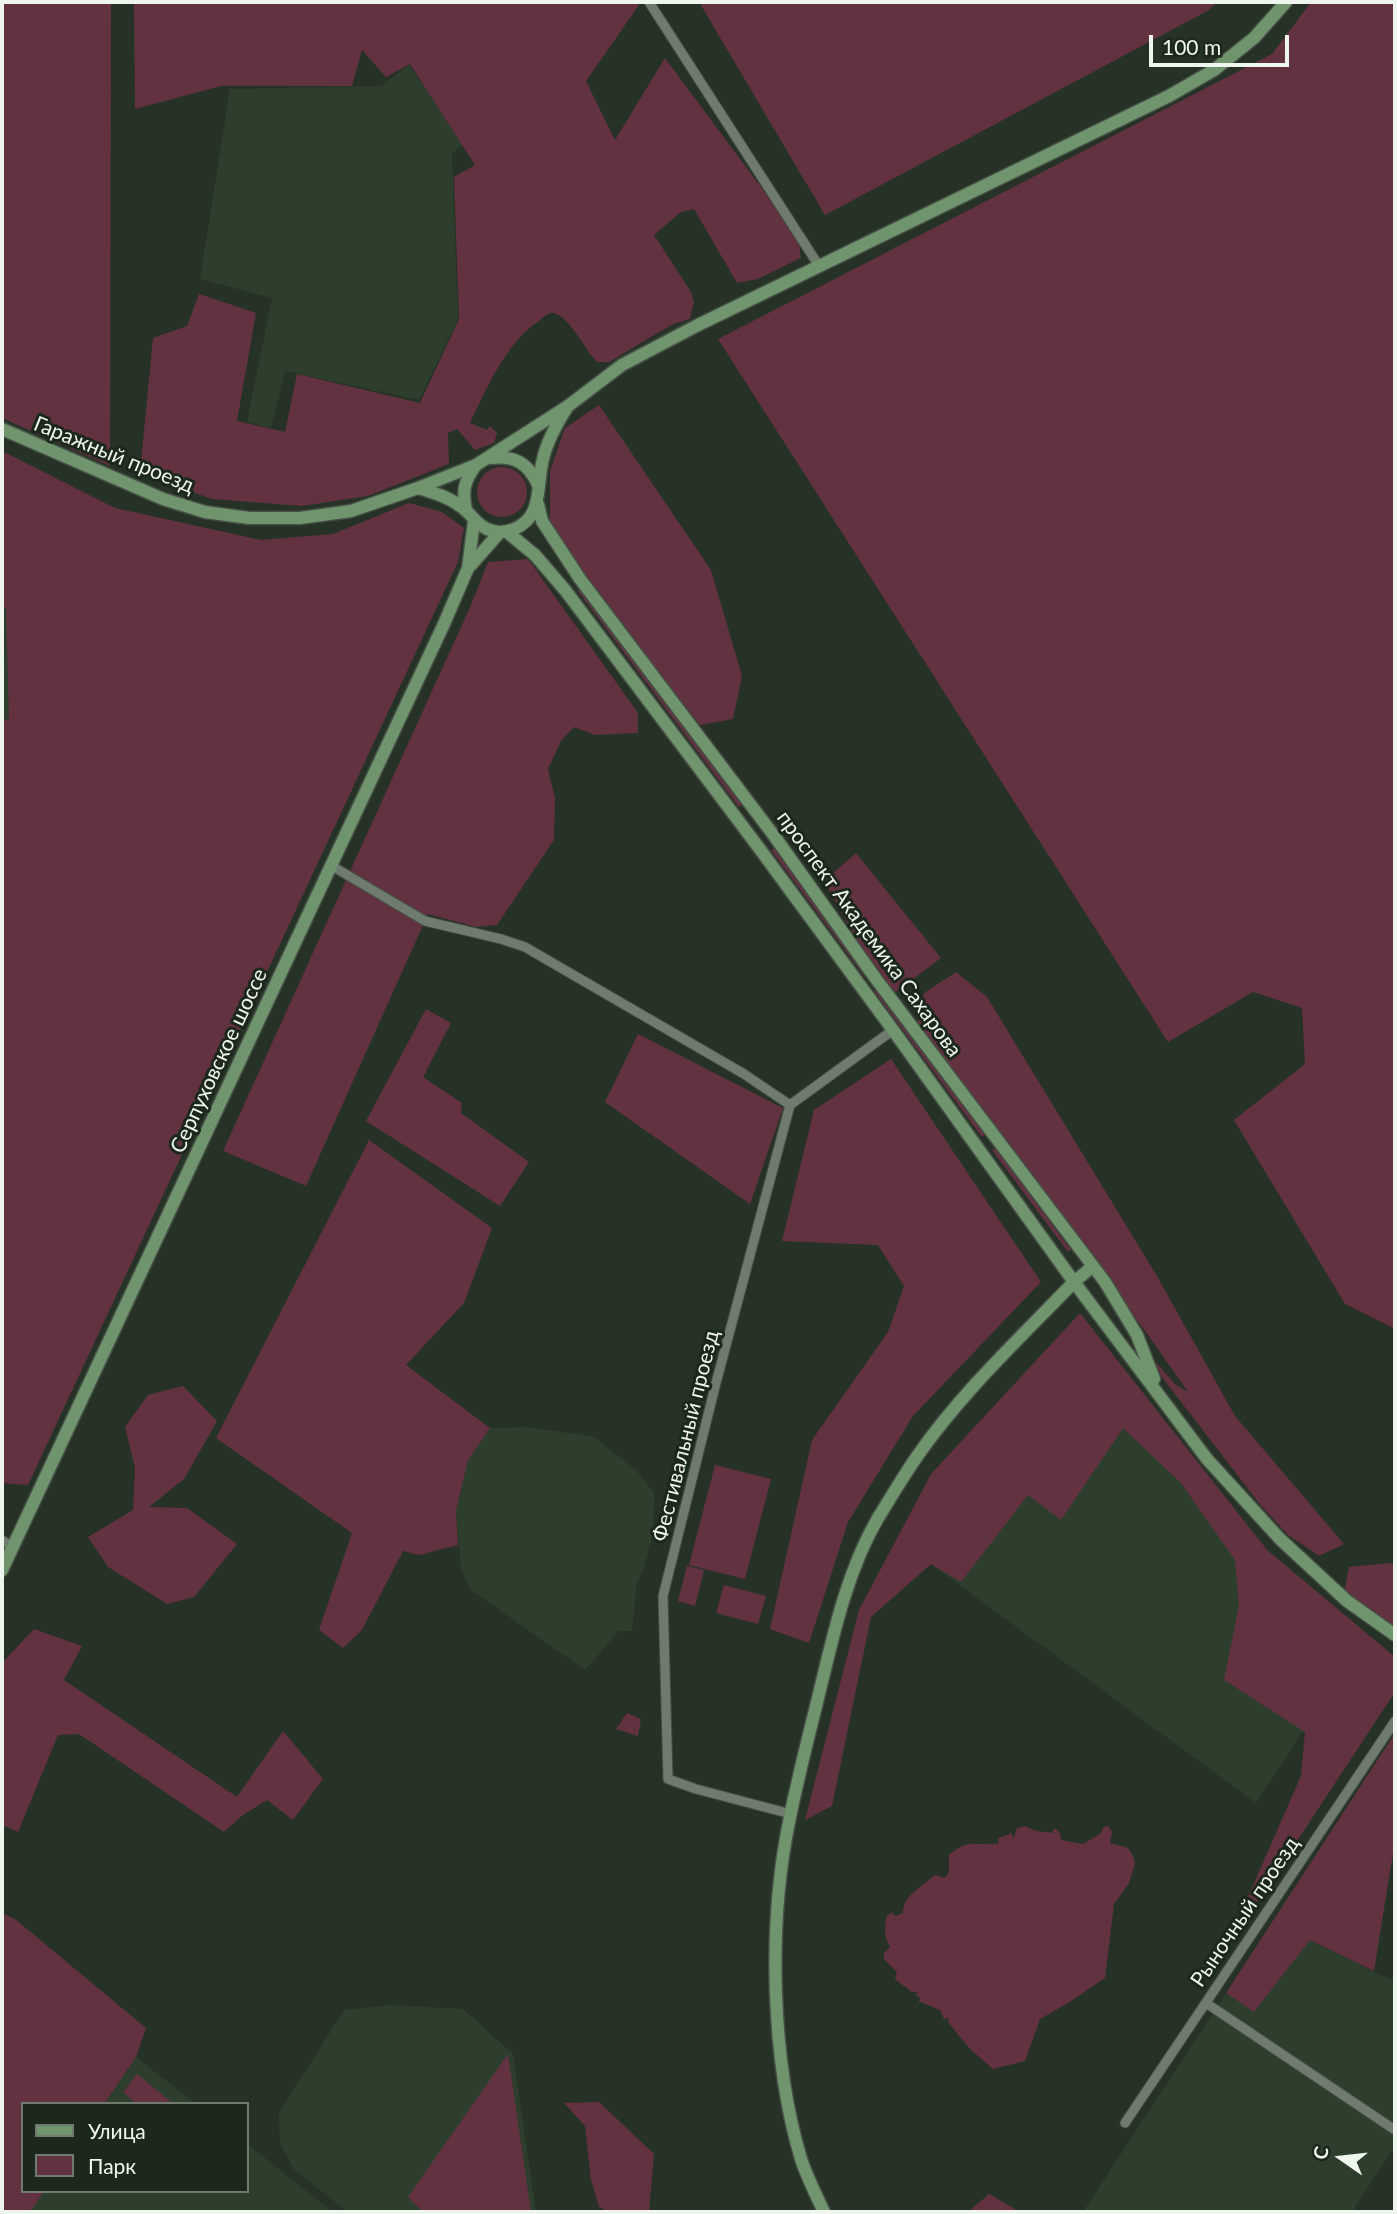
<!DOCTYPE html>
<meta charset="utf-8">
<style>
body{margin:0}
#map{position:relative;width:1397px;height:2214px;overflow:hidden;background:#263226;font-family:Lato,sans-serif}
canvas{display:block}
.frame{position:absolute;inset:0;border:4px solid #eff6ee;pointer-events:none}
.legend{position:absolute;left:21px;top:2102px;width:228px;height:91px;box-sizing:border-box;background:#1d281c;border:2px solid #717a70;margin:0;padding:9px 12px;list-style:none;font-size:21px;color:#eff6ee}
.legend li{display:flex;align-items:center;gap:14px;height:35px}
.legend b{width:35px;border:2px solid #717a70}
.north{position:absolute;left:1306px;top:2123px;width:70px;height:70px;-webkit-text-stroke:5px #1d281c;paint-order:stroke;rotate:284deg;font-size:19px;font-weight:700;line-height:28px;text-align:center;color:#eff6ee}
.north::after{content:'';display:block;margin:auto;width:24px;height:32px;background:#eff6ee;clip-path:polygon(50% 0,100% 100%,50% 72%,0 100%)}
.scale{position:absolute;left:1149px;top:35px;width:140px;height:32px;box-sizing:border-box;border:4px solid #eff6ee;border-top:0;padding-left:9px;font-size:21px;line-height:24px;white-space:nowrap;color:#eff6ee;-webkit-text-stroke:5px #1d281c;paint-order:stroke}
</style>
<div id="map">
<canvas width="1397" height="2214"></canvas>
<div class="frame"></div>
<ul class="legend">
<li><b style="height:9px;background:#70946e"></b>Улица</li>
<li><b style="height:19px;background:#633241"></b>Парк</li>
</ul>
<div class="north">С</div>
<div class="scale">100 m</div>
</div>
<script>
const ctx = document.querySelector('canvas').getContext('2d');
ctx.lineJoin = 'round';
function fillPath(path, color) { ctx.fillStyle = color; ctx.fill(path, 'evenodd'); }
function strokePath(path, color, width, dash) { ctx.strokeStyle = color; ctx.lineWidth = width; ctx.lineCap = dash ? 'butt' : 'round'; ctx.setLineDash(dash || []); ctx.stroke(path); }
function drawText(font, color, halo, rows, align = 'center') {
  ctx.font = font + ' Lato,sans-serif'; ctx.lineWidth = 6; ctx.setLineDash([]); ctx.textBaseline = 'middle'; ctx.strokeStyle = halo; ctx.fillStyle = color; for (const [text, x, y, turn = 0] of rows) {
    ctx.save(); ctx.translate(x, y); ctx.rotate((+turn || 0) * Math.PI / 180); ctx.textAlign = isNaN(turn) ? turn : align; if (halo) ctx.strokeText(text, 0, 0); ctx.fillText(text, 0, 0); ctx.restore();
  }
}
const built = new Path2D(`
 M 409,65 L 463,144 L 452,153 L 458,319 L 419,400 L 285,371 L 271,428 L 247,422 L 272,298 L 200,279 L 230,89 L 381,86 Z
 M 2,596 L 15,596 L 18,726 L 2,727 Z
 M 1099,1337 L 1267,1550 L 1367,1634 L 1256,1803 L 931,1564 Z
 M 528,1427 L 594,1437 L 635,1469 L 655,1494 L 652,1539 L 642,1573 L 637,1582 L 632,1631 L 619,1631 L 585,1670 L 470,1589 L 461,1569 L 456,1511 L 468,1459 L 490,1428 Z
 M 1310,1940 L 1395,1982 L 1395,2146 L 1352,2212 L 1083,2212 L 1226,1993 L 1254,2011 Z
 M 391,2005 L 463,2009 L 513,2054 L 536,2212 L 348,2212 L 294,2170 L 280,2143 L 279,2113 L 344,2010 Z
 M 136,2057 L 196,2104 L 104,2104 Z
 M 247,2144 L 333,2212 L 30,2212 L 44,2191 L 247,2191 Z`);
const green = new Path2D(`
 M 2,2 L 111,2 L 110,466 L 2,418 Z
 M 134,2 L 637,2 L 639,5 L 586,81 L 615,140 L 665,58 L 798,237 L 801,258 L 758,279 L 737,283 L 694,209 L 681,212 L 654,235 L 691,292 L 694,302 L 690,319 L 673,324 L 609,362 L 597,362 C 586,351 569,316 554,313 C 549,312 544,317 540,320 C 505,344 488,386 470,423 L 487,430 L 490,426 L 497,433 L 494,443 L 475,450 L 457,429 L 448,433 L 449,464 L 368,496 L 302,506 L 212,499 L 140,473 L 153,338 L 187,326 L 199,294 L 256,313 L 237,421 L 285,432 L 297,374 L 420,403 L 459,319 L 454,177 L 475,165 L 410,64 L 386,77 L 362,50 L 352,86 L 221,86 L 135,109 Z
 M 699,2 L 1217,2 L 1209,10 L 825,215 Z
 M 1311,2 L 1395,2 L 1395,1329 L 1345,1304 L 1234,1120 L 1305,1064 L 1302,1008 L 1253,992 L 1168,1042 L 718,339 L 1272,54 Z
 M 599,405 L 711,570 L 742,676 L 733,719 L 700,725 L 578,568 L 550,525 L 550,471 L 565,428 Z
 M 2,451 L 115,508 L 261,540 L 333,534 L 409,503 L 442,512 L 464,528 L 458,562 L 28,1485 L 2,1483 L 2,721 L 9,719 L 6,608 L 2,606 Z
 M477 492a25 25 0 1 1 50 0a25 25 0 1 1-50 0Z
 M 528,559 L 638,713 L 638,733 L 595,735 L 574,727 L 561,741 L 548,769 L 555,798 L 554,840 L 497,925 L 476,927 L 428,914 L 306,1186 L 223,1151 L 471,605 L 488,562 Z
 M 581,588 L 742,804 L 739,807 L 578,591 Z
 M 774,848 L 868,975 L 865,977 L 771,850 Z
 M 856,853 L 941,958 L 889,997 L 824,881 Z
 M 956,972 L 987,997 L 1157,1276 L 1235,1416 L 1344,1544 L 1319,1556 L 1288,1535 L 1259,1503 L 1161,1376 L 1154,1360 L 1175,1384 L 1188,1392 L 1143,1328 L 918,1023 L 924,993 Z
 M 877,989 L 986,1134 L 982,1137 L 874,991 Z
 M 426,1009 L 451,1023 L 423,1077 L 462,1103 L 461,1113 L 529,1162 L 500,1206 L 366,1121 Z
 M 638,1034 L 783,1108 L 750,1204 L 605,1102 Z
 M 891,1059 L 1041,1282 L 913,1416 L 848,1522 L 809,1643 L 770,1629 L 812,1440 L 888,1332 L 904,1286 L 878,1245 L 782,1241 L 814,1110 Z
 M 369,1140 L 492,1228 L 464,1303 L 406,1365 L 490,1428 L 468,1460 L 456,1511 L 458,1545 L 419,1555 L 403,1551 L 362,1630 L 343,1648 L 319,1630 L 352,1533 L 216,1438 Z
 M 995,1148 L 1071,1250 L 1068,1252 L 992,1150 Z
 M 1080,1313 L 1267,1550 L 1395,1657 L 1395,1692 L 1249,1914 L 1247,1899 L 1301,1776 L 1305,1732 L 1224,1680 L 1239,1606 L 1235,1560 L 1181,1483 L 1123,1428 L 1061,1520 L 1028,1495 L 961,1582 L 931,1564 L 871,1617 L 832,1806 L 805,1820 L 859,1610 L 931,1474 Z
 M 183,1386 L 217,1421 L 184,1479 L 149,1507 L 187,1508 L 237,1544 L 194,1597 L 167,1604 L 108,1567 L 88,1537 L 133,1510 L 135,1468 L 125,1427 L 148,1395 Z
 M 715,1465 L 771,1479 L 745,1579 L 689,1565 Z
 M 1391,1563 L 1395,1565 L 1395,1628 L 1378,1624 L 1344,1594 L 1349,1567 Z
 M 687,1566 L 704,1570 L 695,1606 L 678,1601 Z
 M 724,1585 L 766,1596 L 758,1624 L 716,1613 Z
 M 34,1629 L 82,1646 L 64,1680 L 237,1797 L 283,1731 L 323,1779 L 293,1820 L 267,1800 L 243,1815 L 224,1832 L 79,1734 L 58,1735 L 18,1832 L 2,1825 L 2,1663 Z
 M 627,1713 L 641,1719 L 638,1736 L 616,1729 Z
 M 1395,1733 L 1395,1841 L 1374,1971 L 1310,1940 L 1254,2012 L 1226,1993 Z
 M 1025,1826 L 1036,1831 L 1053,1833 L 1053,1829 L 1056,1829 L 1060,1833 L 1061,1840 L 1083,1844 L 1100,1834 L 1104,1827 L 1108,1826 L 1112,1832 L 1110,1843 L 1128,1848 L 1133,1856 L 1135,1863 L 1129,1883 L 1114,1904 L 1105,1978 L 1068,2003 L 1040,2019 L 1025,2061 L 993,2069 L 969,2048 L 948,2022 L 949,2018 L 944,2019 L 940,2010 L 918,2001 L 921,1999 L 915,1994 L 918,1992 L 911,1992 C 908,1986 900,1986 895,1978 L 897,1972 L 884,1959 L 884,1953 L 890,1947 C 884,1937 884,1929 887,1916 L 892,1912 L 895,1916 L 903,1913 C 903,1894 925,1885 935,1875 L 945,1878 L 949,1872 L 949,1855 C 972,1836 973,1848 999,1843 L 998,1838 L 1008,1835 L 1010,1832 L 1014,1838 L 1017,1828 Z
 M 2,1913 L 15,1919 L 146,2028 L 136,2057 L 104,2104 L 23,2104 L 23,2191 L 44,2191 L 30,2212 L 2,2212 Z
 M 508,2054 L 531,2212 L 423,2212 L 408,2197 Z
 M 137,2074 L 170,2101 L 168,2104 L 137,2104 L 123,2092 Z
 M 599,2102 L 654,2154 L 649,2212 L 610,2212 L 599,2207 L 591,2180 L 585,2126 L 564,2103 Z
 M 989,2194 L 1020,2212 L 968,2212 Z`);
const street = new Path2D(`
 M 649,2 L 819,266
 M 332,866 L 425,921 L 501,939 L 525,947 L 744,1074 L 790,1105
 M 2,1540 L 13,1547
 M 791,1814 L 696,1789 L 668,1779 L 663,1596 L 716,1383 L 790,1105 L 893,1030
 M 1206,2003 L 1395,2130
 M 1125,2123 L 1395,1721`);
const secondary = new Path2D(`
 M 2,429 L 163,499 L 205,512 L 249,518 L 300,518 L 351,511 L 418,488 L 476,465 L 568,406 L 622,365 L 698,325 L 1169,96 L 1214,70 L 1254,38 L 1286,2
 M 491,458 C 515,455 529,464 538,485
 M 418,488 C 435,493 449,497 463,508 C 472,515 476,524 487,529 C 496,533 505,533 514,529 C 544,517 536,485 543,459 C 547,441 556,425 566,409
 M 538,504 L 542,521 L 580,579 L 775,837 L 876,979 L 1105,1282 L 1137,1335 L 1154,1379
 M 466,510 C 462,491 464,481 476,465
 M 507,532 L 535,555 L 565,590 L 759,848 L 893,1030 L 1074,1282 L 1207,1459 L 1280,1539 L 1347,1601 L 1395,1635
 M 471,565 L 500,532
 M 2,1570 L 443,626 L 468,568 L 474,521
 M 824,2212 C 816,2195 807,2177 801,2159 C 771,2058 768,1924 789,1822 C 797,1781 808,1739 818,1698 C 833,1637 846,1573 878,1518 C 891,1497 904,1475 918,1455 C 962,1392 1021,1337 1074,1282 L 1093,1266`);
const streetNames = [
 ["Гаражный проезд",114,455,22],
 ["проспект Академика Сахарова",869,934,54],
 ["Серпуховское шоссе",219,1061,-65],
 ["Фестивальный проезд",686,1436,-76],
 ["Рыночный проезд",1245,1912,-56]
];
fillPath(built, '#2e3e2d');
fillPath(green, '#633241');
strokePath(street, '#454f45', 11);
strokePath(secondary, '#454f45', 15);
strokePath(street, '#6e7b6d', 9);
strokePath(secondary, '#70946e', 12);
drawText('21px', '#eff6ee', '#1d281c', streetNames);
</script>
